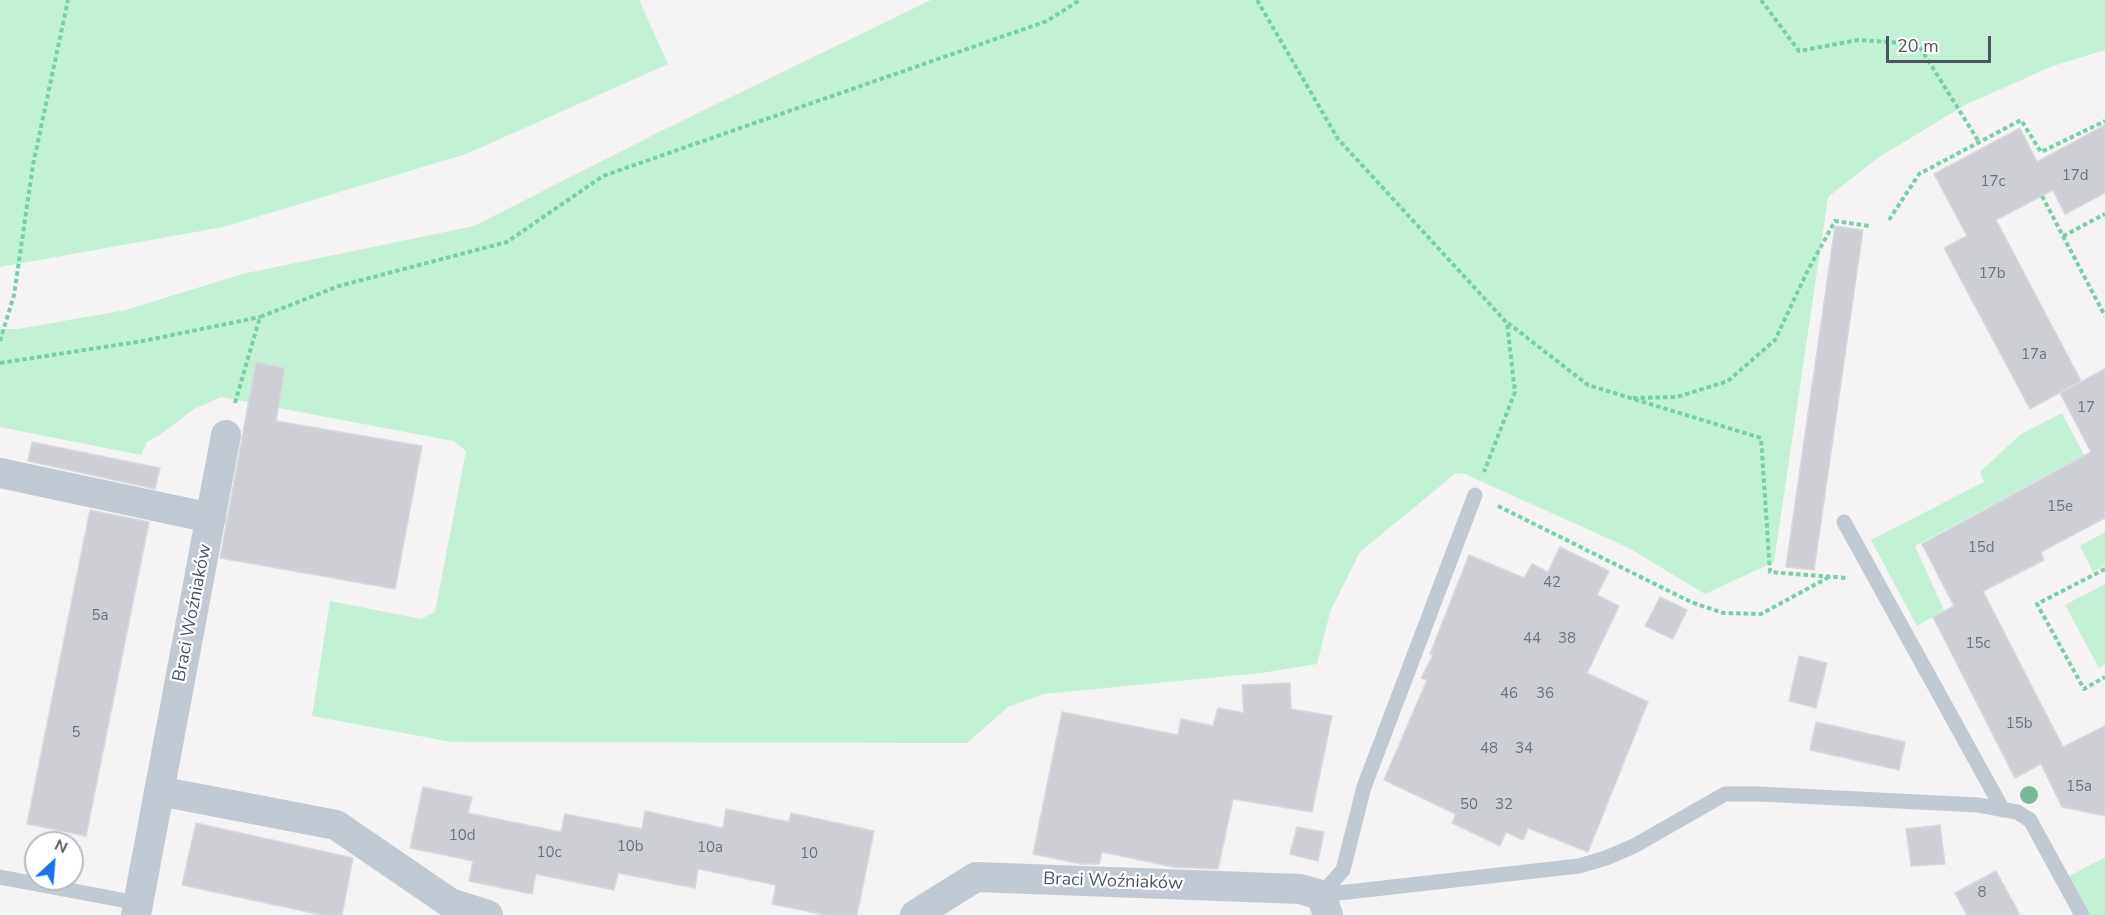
<!DOCTYPE html>
<html>
<head>
<meta charset="utf-8">
<style>
  body { margin:0 }
  #map { position:relative; width:2105px; height:915px; overflow:hidden; background:#f5f3f3; font-family:"Nunito Sans",sans-serif }
  canvas { display:block }
  .north { position:absolute; left:24px; top:831px; width:60px; height:60px; box-sizing:border-box; background:#fff; border:2px solid #b7bbc0; border-radius:50%; rotate:26deg; font-size:16px; font-weight:700; line-height:24px; text-align:center; color:#4a5661 }
  .north::after { content:''; display:block; margin:auto; width:21px; height:27px; background:#1a73e8; clip-path:polygon(50% 0,100% 100%,50% 72%,0 100%) }
  .scale { position:absolute; left:1886px; top:36px; width:105px; height:27px; box-sizing:border-box; border:3px solid #4a5661; border-top:0; padding-left:8px; font-size:18px; line-height:21px; white-space:nowrap; color:#4a5661; -webkit-text-stroke:4px #fff; paint-order:stroke }
</style>
</head>
<body>
<div id="map">
<canvas width="2105" height="915"></canvas>
<div class="north">N</div>
<div class="scale">20 m</div>
</div>
<script>
const ctx = document.querySelector('canvas').getContext('2d');
ctx.lineJoin = 'round';
function fill(path, color) { ctx.fillStyle = color; ctx.fill(path, 'evenodd'); }
function stroke(path, color, width, dash) { ctx.strokeStyle = color; ctx.lineWidth = width; ctx.lineCap = dash ? 'butt' : 'round'; ctx.setLineDash(dash || []); ctx.stroke(path); }
function label(font, color, halo, rows, align = 'center') {
  ctx.font = font + ' "Nunito Sans",sans-serif'; ctx.lineWidth = 4.5; ctx.setLineDash([]); ctx.textBaseline = 'middle'; ctx.strokeStyle = halo; ctx.fillStyle = color; for (const [text, x, y, turn = 0] of rows) {
    ctx.save(); ctx.translate(x, y); ctx.rotate((+turn || 0) * Math.PI / 180); ctx.textAlign = isNaN(turn) ? turn : align; if (halo) ctx.strokeText(text, 0, 0); ctx.fillText(text, 0, 0); ctx.restore();
  }
}
const green = new Path2D(`
  M0,0H639L668,64L466,154L223,227L0,267Z
  M931,0H2105V50L2053,66L1965,105L1879,157L1828,197L1774,562L1705,594L1629,548L1465,474L1456,473L1360,552L1330,612L1317,664L1261,673L1043,694L1008,707L967,743L452,742L312,716L330,601L421,619L435,612L466,451L453,441L221,397L194,409L161,434L147,442L141,455L0,427V329H18L126,310L242,274L474,226L661,131Z
  M2062,413L2084,455L1915,546L1944,610L1917,626L1871,540L1984,482L1980,472L2021,434Z
  M2105,532V565L2093,572L2080,546Z
  M2105,584V664L2099,668L2065,605Z
  M2105,857V915H2089L2068,877Z`);
const building = new Path2D(`
  M2105,125V193L2065,214L2053,190L1996,220L2081,381L2030,409L1944,248L1967,236L1934,174L2020,128L2037,162Z
  M1835,226L1863,230L1814,570L1786,567Z
  M256,362L285,368L276,421L422,446L395,589L220,558Z
  M2105,369V518L2041,552L2044,560L1983,591L2063,747L2105,726V816L2062,807L2041,764L2015,778L1933,617L1954,606L1922,544L2091,452L2060,393Z
  M32,442L160,468L155,489L28,461Z
  M90,510L149,522L86,836L27,824Z
  M1560,547L1609,571L1597,595L1619,606L1587,673L1648,702L1588,852L1528,828L1523,840L1506,832L1500,846L1452,823L1456,814L1384,780L1427,680L1421,678L1433,655L1430,654L1469,555L1524,578L1532,564L1548,572Z
  M1660,597L1687,610L1673,639L1645,626Z
  M1799,656L1827,663L1816,708L1789,701Z
  M1290,683L1291,709L1332,716L1312,812L1233,799L1218,869L1173,867L1102,852L1099,864H1081L1033,854L1062,712L1178,735L1181,719L1213,726L1218,708L1244,713L1242,685Z
  M1816,722L1905,742L1899,770L1810,750Z
  M423,787L472,797L468,813L561,832L565,814L642,829L645,811L723,828L726,809L789,822L791,813L874,831L857,915H826L772,904L776,885L698,869L695,888L618,873L614,890L536,874L532,894L469,881L473,861L410,848Z
  M196,823L353,858L342,915H322L182,885Z
  M1940,825L1945,864L1911,866L1906,829Z
  M1297,827L1324,832L1318,861L1290,854Z
  M1996,871L2020,915H1967L1955,893Z`);
const path = new Path2D(`
  M1257,0L1338,139L1507,323L1515,392L1484,472
  M1761,0L1799,51L1858,40L1918,44L1979,142
  M2042,196L2105,316
  M1889,220L1919,174L2021,120L2041,152L2105,121
  M2063,236L2105,214
  M1508,323L1588,385L1761,438L1770,572L1846,578
  M0,341L14,295L33,165L68,0
  M0,363L143,341L260,317
  M1633,398L1677,397L1728,381L1775,340L1807,272L1835,221L1869,226
  M235,403L260,317L339,286L507,242L603,176L1047,21L1080,0
  M1498,506L1691,602L1723,613L1761,614L1829,577
  M2105,569L2037,604L2084,689L2105,677`);
const service = new Path2D(`
  M1844,522L2003,810
  M0,877L138,903
  M1321,895L1579,866L1606,858L1634,846L1725,794H1759L1978,805L2017,812L2030,820L2082,915
  M1321,895L1343,870L1364,787L1475,495`);
const minor = new Path2D(`
  M0,473L211,518
  M159,791L336,825L450,903L488,915
  M136,915L226,435
  M915,915L976,877L1300,889L1321,895L1328,915`);
const trees = [
  [2029,795]
];
const numberNames = [
  ["17d",2075,176],
  ["17c",1993,182],
  ["17b",1992,274],
  ["17a",2034,355],
  ["17",2086,408],
  ["15e",2060,507],
  ["15d",1981,548],
  ["42",1552,583],
  ["5a",100,616],
  ["44",1532,639],
  ["38",1567,639],
  ["15c",1978,644],
  ["46",1509,694],
  ["36",1545,694],
  ["15b",2019,724],
  ["5",76,733],
  ["48",1489,749],
  ["34",1524,749],
  ["15a",2079,787],
  ["50",1469,805],
  ["32",1504,805],
  ["10d",462,836],
  ["10b",630,847],
  ["10a",710,848],
  ["10c",549,853],
  ["10",809,854],
  ["8",1982,893]
];
const streetNames = [
  ["Braci Woźniaków",193,613,-79],
  ["Braci Woźniaków",1113,882,2]
];
fill(green, '#c3f1d5');
fill(building, '#cdcfd5');
stroke(building, '#d7d9de', 1.5);
stroke(path, '#7ad0a6', 4, [4.5, 3]);
stroke(service, '#c1cad2', 15);
stroke(minor, '#c1cad2', 30);
ctx.fillStyle = '#7bb799';
for (const [x, y] of trees) { ctx.beginPath(); ctx.arc(x, y, 9, 0, 2 * Math.PI); ctx.fill(); }
label('15px', '#6b747e', null, numberNames);
label('18px', '#4a5661', '#fff', streetNames);
</script>
</body>
</html>
